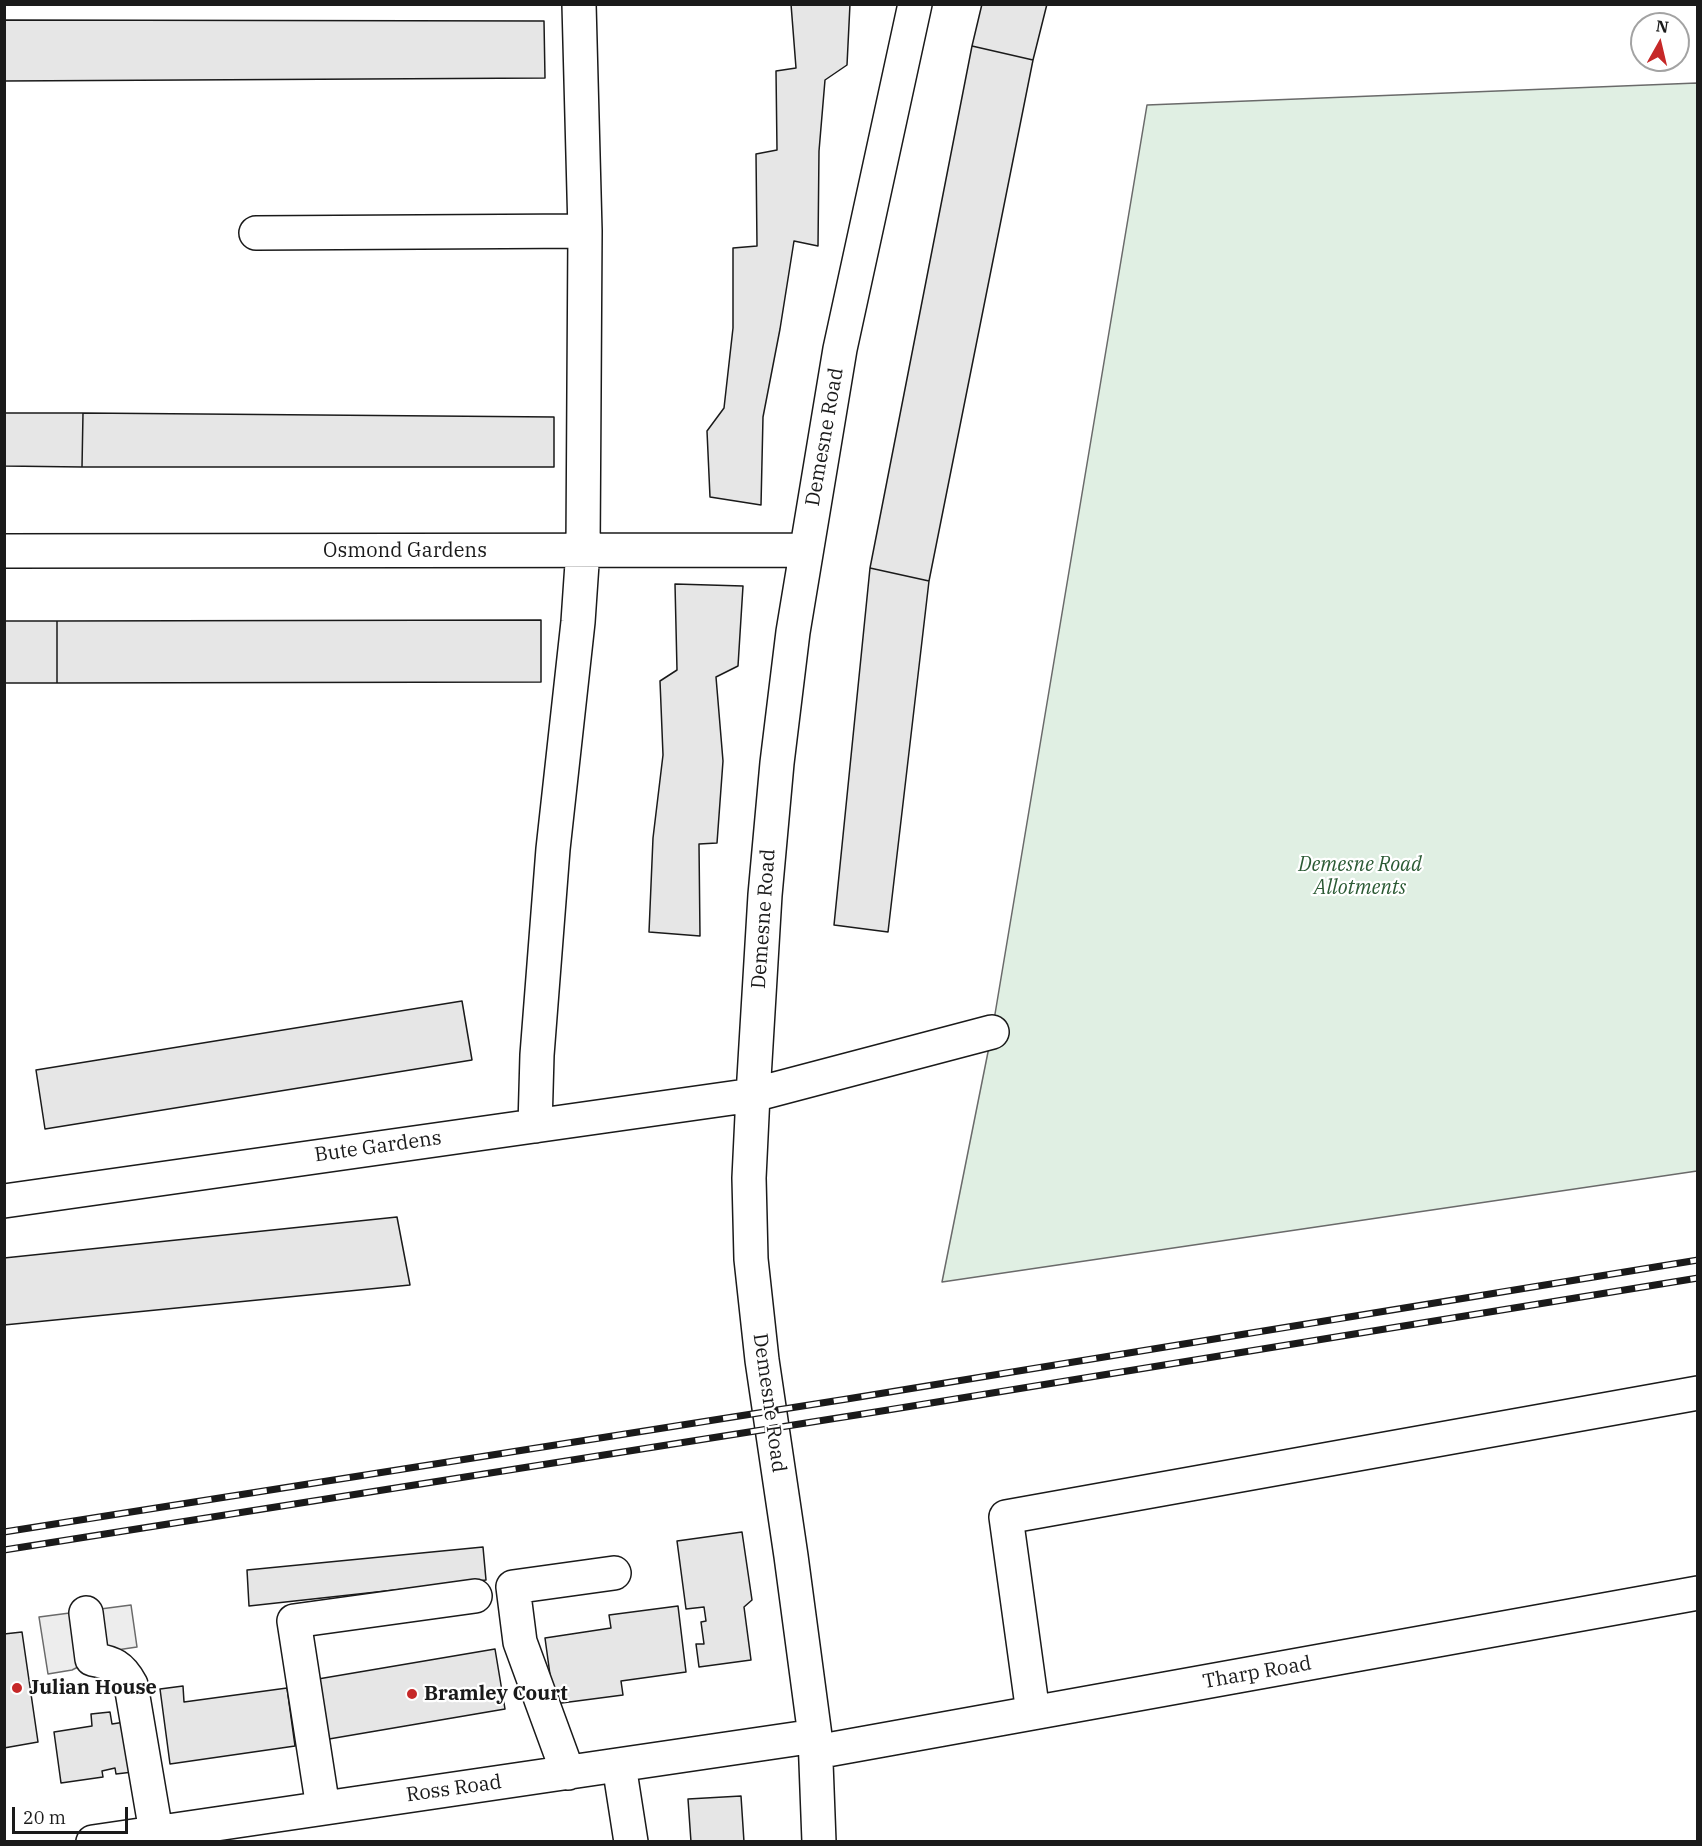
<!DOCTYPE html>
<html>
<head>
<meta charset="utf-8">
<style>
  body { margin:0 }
  #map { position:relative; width:1702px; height:1846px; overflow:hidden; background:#fff; font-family:"IBM Plex Serif",serif }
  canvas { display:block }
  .frame { position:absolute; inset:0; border:6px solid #1a1a1a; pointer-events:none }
  .north { position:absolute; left:1630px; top:12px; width:60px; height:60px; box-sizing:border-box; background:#fff; border:2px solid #a3a3a3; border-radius:50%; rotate:8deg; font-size:16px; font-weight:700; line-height:24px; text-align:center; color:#1a1a1a }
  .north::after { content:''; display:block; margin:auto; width:21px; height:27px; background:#c62828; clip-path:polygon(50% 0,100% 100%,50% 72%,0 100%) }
  .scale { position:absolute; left:12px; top:1807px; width:116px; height:27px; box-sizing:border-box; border:3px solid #1a1a1a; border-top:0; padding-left:8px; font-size:18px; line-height:21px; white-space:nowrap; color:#1a1a1a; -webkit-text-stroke:4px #fff; paint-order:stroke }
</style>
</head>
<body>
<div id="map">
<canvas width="1702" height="1846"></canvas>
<div class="frame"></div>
<div class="north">N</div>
<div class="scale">20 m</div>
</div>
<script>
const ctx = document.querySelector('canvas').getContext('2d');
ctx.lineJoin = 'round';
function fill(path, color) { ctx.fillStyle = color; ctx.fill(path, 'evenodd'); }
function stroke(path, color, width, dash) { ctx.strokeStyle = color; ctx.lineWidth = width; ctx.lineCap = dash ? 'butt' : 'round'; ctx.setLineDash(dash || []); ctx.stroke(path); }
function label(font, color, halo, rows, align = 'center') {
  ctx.font = font + ' "IBM Plex Serif",serif'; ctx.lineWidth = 4.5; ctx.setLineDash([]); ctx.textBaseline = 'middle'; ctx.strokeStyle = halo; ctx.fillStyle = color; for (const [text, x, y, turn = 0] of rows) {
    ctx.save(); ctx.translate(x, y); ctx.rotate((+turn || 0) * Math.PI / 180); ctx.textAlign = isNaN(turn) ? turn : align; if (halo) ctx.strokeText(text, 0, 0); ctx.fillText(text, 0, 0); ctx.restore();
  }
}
const green = new Path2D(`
  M1697,83V1171L942,1282L992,1032L1147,105Z`);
const parking = new Path2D(`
  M131,1605L137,1647L110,1651L72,1670L48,1674L39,1617Z`);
const building = new Path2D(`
  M791,4H850L847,65L825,80L819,151L818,246L794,241L780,329L763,417L761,505L710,497L707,431L724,408L733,328V248L757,246L756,154L777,150L776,71L796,68Z
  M982,4H1047L1033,60L972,46Z
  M4,20L544,21L545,78L4,81Z
  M972,46L1033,60L929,581L870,568Z
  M4,413H83L82,467L4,466Z
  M83,413L554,417V467H82Z
  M870,568L929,581L888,932L834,925Z
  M675,584L743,586L738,666L716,677L723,761L717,843L699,844L700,936L649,932L653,838L663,755L660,681L677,670Z
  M541,620V682L57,683V621Z
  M4,621H57V683H4Z
  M462,1001L472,1060L45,1129L36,1070Z
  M397,1217L410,1285L4,1325V1258Z
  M742,1532L752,1600L744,1607L751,1660L699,1667L696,1644H704L701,1622L706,1621L704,1607L686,1609L677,1541Z
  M483,1547L486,1580L249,1606L247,1570Z
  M678,1606L686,1672L621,1681L623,1695L554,1704L545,1638L611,1628L609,1615Z
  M22,1632L38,1742L4,1748V1634Z
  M495,1649L505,1709L329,1739L318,1679Z
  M183,1686L184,1702L287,1688L295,1746L170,1764L160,1689Z
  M110,1712L112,1724L150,1718L158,1769L116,1774L115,1768L102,1771L103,1777L61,1783L54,1732L92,1726L91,1714Z
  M741,1796L744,1842H691L688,1799Z`);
const minor = new Path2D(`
  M256,233L585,231
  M4,551L806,550
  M535,1126L537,1055L553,849L578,622L583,549L585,231L579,4
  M4,1201L753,1095L992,1032
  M86,1613L92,1659C113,1663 121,1666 131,1685L156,1832
  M1033,1713L1006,1517L1698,1393
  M816,1752L1698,1593
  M619,1765L631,1842
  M568,1773L520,1642L513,1587L614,1573
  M323,1808L294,1621L475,1596
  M93,1842L815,1736
  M819,1842L815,1736L791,1556L762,1360L751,1259L749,1178L753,1095L765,895L777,763L793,632L840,349L915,4`);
const rail = new Path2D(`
  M4,1532L847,1399L1698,1260
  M4,1550L888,1410L1698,1278`);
const markers = [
  [17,1688,6,"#c62828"],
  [412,1694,6,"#c62828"]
];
const streetNames = [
  ["Demesne Road",825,437,-80],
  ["Osmond Gardens",405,551],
  ["Demesne Road",764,919,-86],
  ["Bute Gardens",378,1147,-8],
  ["Demesne Road",769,1403,82],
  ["Tharp Road",1257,1673,-10],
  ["Ross Road",454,1789,-8]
];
const parkNames = [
  ["Demesne Road",1360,865],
  ["Allotments",1360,888]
];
const poiNames = [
  ["Julian House",29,1688],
  ["Bramley Court",424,1694]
];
fill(green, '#e0efe3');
stroke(green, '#6a6a6a', 1.5);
fill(parking, '#ededed');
stroke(parking, '#6a6a6a', 1.5);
fill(building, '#e6e6e6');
stroke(building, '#1a1a1a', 1.5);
stroke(minor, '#1a1a1a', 36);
stroke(minor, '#fff', 33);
stroke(rail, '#1a1a1a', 7);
stroke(rail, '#fff', 4.5, [14]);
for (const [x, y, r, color] of markers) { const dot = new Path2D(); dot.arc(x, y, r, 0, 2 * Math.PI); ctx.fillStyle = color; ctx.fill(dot); stroke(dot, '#fff', 2); }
label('20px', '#1a1a1a', '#fff', streetNames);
label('italic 20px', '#2b5a34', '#fff', parkNames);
label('bold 20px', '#1a1a1a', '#fff', poiNames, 'left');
</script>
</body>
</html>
